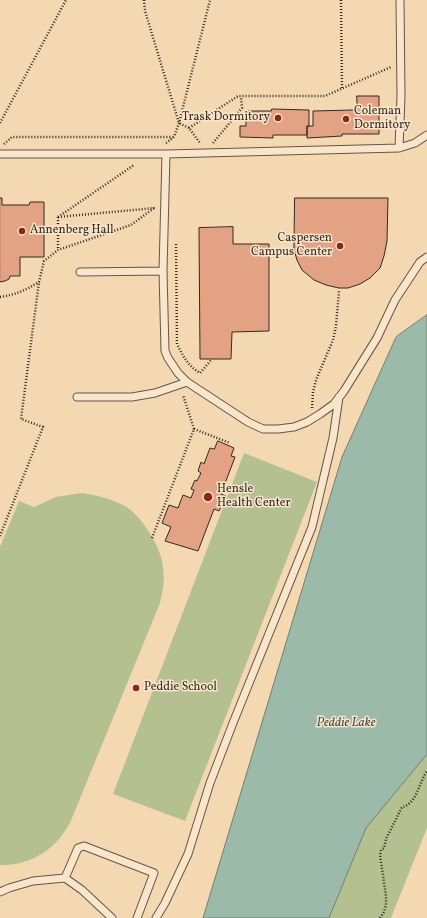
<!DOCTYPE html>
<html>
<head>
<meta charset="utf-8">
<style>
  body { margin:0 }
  canvas { display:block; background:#f4d8b1 }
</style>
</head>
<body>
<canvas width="427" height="918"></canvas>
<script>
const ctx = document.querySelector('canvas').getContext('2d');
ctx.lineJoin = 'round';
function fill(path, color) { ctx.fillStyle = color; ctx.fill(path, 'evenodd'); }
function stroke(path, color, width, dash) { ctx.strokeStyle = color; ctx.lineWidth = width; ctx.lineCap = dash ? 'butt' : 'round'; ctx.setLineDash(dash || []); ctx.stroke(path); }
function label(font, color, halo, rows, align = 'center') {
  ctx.font = font + ' Vollkorn,serif'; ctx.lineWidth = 3; ctx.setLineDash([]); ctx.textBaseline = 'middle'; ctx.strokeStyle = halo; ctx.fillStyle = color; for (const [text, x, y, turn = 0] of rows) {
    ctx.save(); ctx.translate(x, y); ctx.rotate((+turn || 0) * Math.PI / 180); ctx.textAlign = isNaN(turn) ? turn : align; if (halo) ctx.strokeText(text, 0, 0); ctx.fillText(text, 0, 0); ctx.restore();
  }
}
const green = new Path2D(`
  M244,453L317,482L185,821L113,794Z
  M81,493C96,495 109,498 123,505C140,513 162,548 163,567C165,581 163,590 160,603L70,823C67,828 63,834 59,839C45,856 22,866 0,865V547L19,501L34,507L56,497Z
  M427,754V828L391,918H329L366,828Z`);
const water = new Path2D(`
  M427,315V754L366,828L329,918H203L342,457L396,337Z`);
const building = new Path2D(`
  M357,96H379V134H342V136L307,138V126H313V111L353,110L357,106Z
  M272,109L309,110V126H307V135H273V138L240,137V126H246V111H271Z
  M0,198H2V205H29L30,202H44V257H20V276H10L9,279L5,281L0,282Z
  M295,198H388L387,241L384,256L380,268L370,278L360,284L348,288H339L326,285L314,280L302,270L297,260L294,250Z
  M233,227V244H269V331L232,332L231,359H200L199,228Z
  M218,441L234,448L231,456L235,457L221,494L226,496L219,511L214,509L198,551L165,541L171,527L162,523L169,505L178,508L183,495L191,498L194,490L191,489L195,480L197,481L201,473L198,471L201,462L204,464L210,448L214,449Z`);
const path = new Path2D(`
  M144,0L145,11L179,123L189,128L200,143
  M341,0L342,88
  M0,123L66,0
  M189,128L238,96H325L391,67
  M166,143L174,137L179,123L210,0
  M213,143L242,108L241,97
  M4,144L12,137H173
  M58,217L134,165
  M58,217L155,208
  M58,217V250
  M176,244L177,344C183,356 188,366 200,373L212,359
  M0,297C15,295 26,290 39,282L44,261L58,250L131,225L154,208
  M312,408L313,392L316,380L333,340L336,326L339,291
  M194,429L230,443
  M0,536L43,427L21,419L39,282
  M152,538L194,429L183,395
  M380,918L384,912L386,905V896L380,855L381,850L384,848L386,839L402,807C417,804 419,782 427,771`);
const service = new Path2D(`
  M427,135L415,143L399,148L166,154L163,271L165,351L168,358L178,373L187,382L248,422L263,429H278L294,427L307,422L320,414L334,404L344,391L377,338L395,300L420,262L427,257
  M399,148L401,96L400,0
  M0,154H166
  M80,272L163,271
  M77,397H132L155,393L187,382
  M65,878L78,848L84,846L154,873L137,918
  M0,892L9,888L33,881L65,878L82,890L112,918
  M156,918L165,903L188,854L210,783L233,723L312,527L333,438L339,397`);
const markers = [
  [278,118,4,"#8f2418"],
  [346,119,4,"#8f2418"],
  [22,231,4,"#8f2418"],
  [340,246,4,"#8f2418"],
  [208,497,5,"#8f2418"],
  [136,688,4,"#8f2418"]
];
const poiNames = [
  ["Coleman",354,112],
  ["Dormitory",354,126],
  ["Trask Dormitory",270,118,"right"],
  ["Annenberg Hall",30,231],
  ["Caspersen",332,239,"right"],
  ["Campus Center",332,253,"right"],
  ["Hensle",217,490],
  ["Health Center",217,504],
  ["Peddie School",144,688]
];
const waterNames = [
  ["Peddie Lake",346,724]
];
fill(green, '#b5c091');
fill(water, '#9cbaa9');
stroke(water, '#728073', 1);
fill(building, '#e3a284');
stroke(building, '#342922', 1);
stroke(service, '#645546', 9);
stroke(path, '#342922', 2.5, [1, 2]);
stroke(service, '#f8e6cc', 7);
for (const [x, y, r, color] of markers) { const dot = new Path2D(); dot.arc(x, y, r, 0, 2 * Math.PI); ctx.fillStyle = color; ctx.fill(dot); stroke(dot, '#f8e6cc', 1.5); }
label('12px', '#342922', '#f8e6cc', poiNames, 'left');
label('italic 13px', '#4e4d44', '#f8e6cc', waterNames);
</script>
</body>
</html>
